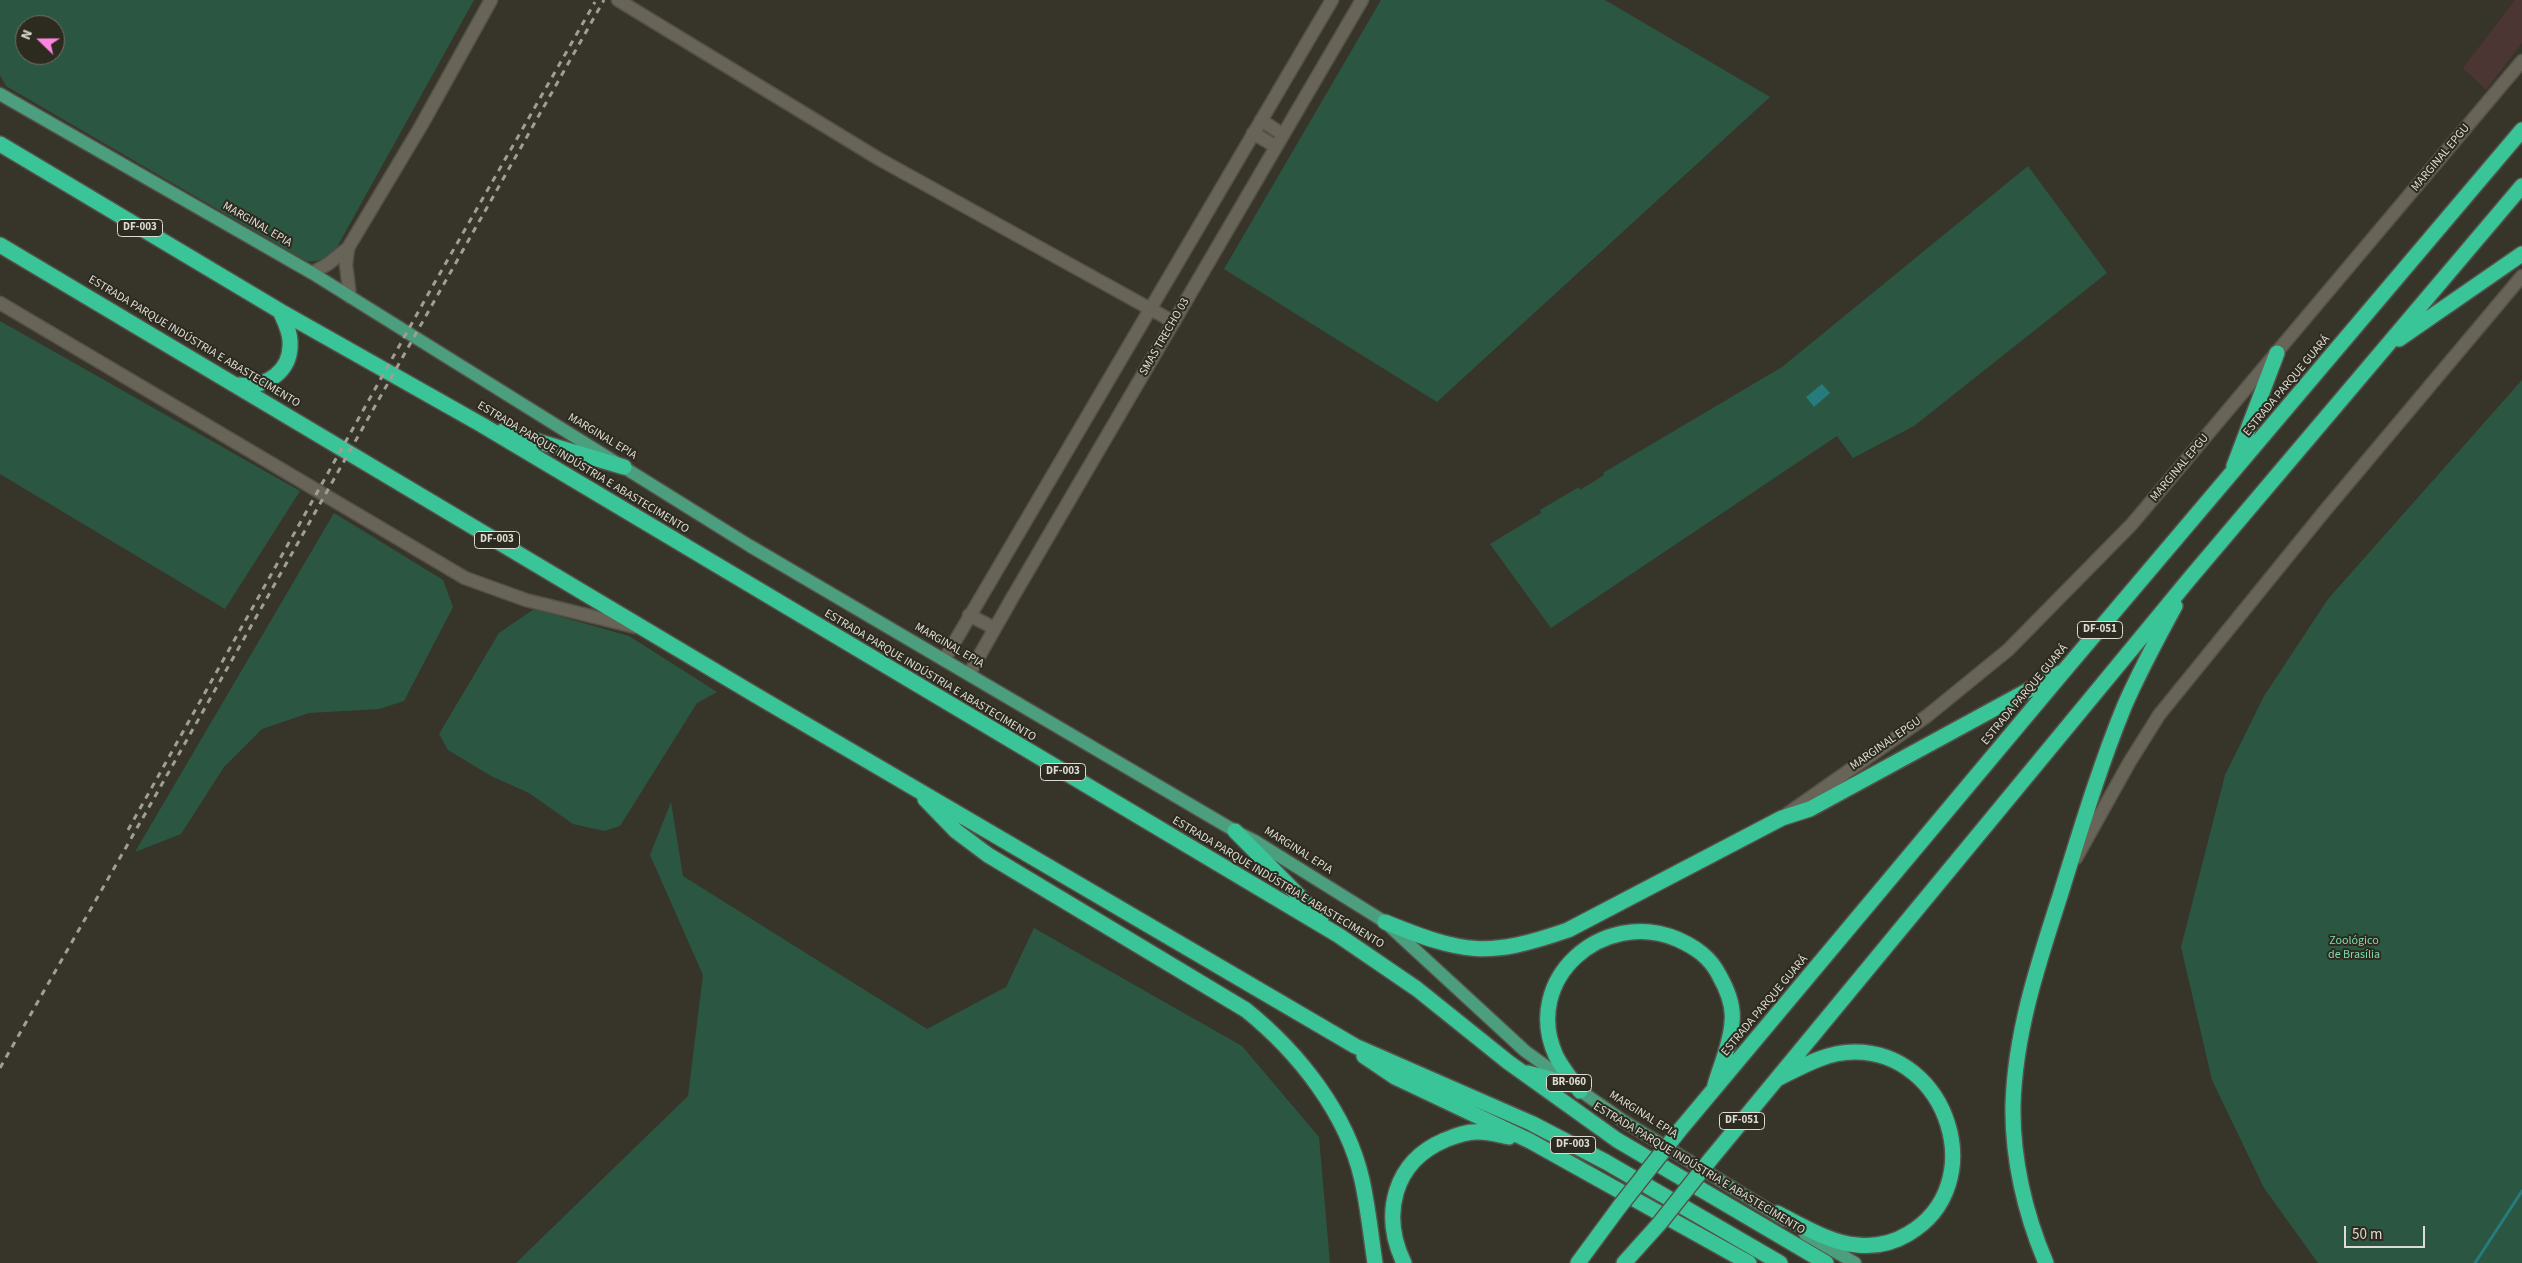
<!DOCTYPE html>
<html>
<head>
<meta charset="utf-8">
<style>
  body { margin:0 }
  #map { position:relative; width:2522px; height:1263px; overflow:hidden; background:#373529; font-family:"Source Sans 3",sans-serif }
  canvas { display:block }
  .north { position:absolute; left:15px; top:15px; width:50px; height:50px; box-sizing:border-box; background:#2d2b1f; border:1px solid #737167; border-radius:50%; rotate:292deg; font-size:14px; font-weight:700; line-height:20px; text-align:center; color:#dddbd4 }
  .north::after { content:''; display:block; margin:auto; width:18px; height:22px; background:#fe85e0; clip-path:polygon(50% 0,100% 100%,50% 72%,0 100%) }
  .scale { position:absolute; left:2344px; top:1226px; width:81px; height:22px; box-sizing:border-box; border:2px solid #dddbd4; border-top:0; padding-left:6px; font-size:15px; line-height:18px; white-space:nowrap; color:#dddbd4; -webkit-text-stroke:4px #2d2b1f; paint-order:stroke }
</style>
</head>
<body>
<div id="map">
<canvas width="2522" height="1263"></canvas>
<div class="north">N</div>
<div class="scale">50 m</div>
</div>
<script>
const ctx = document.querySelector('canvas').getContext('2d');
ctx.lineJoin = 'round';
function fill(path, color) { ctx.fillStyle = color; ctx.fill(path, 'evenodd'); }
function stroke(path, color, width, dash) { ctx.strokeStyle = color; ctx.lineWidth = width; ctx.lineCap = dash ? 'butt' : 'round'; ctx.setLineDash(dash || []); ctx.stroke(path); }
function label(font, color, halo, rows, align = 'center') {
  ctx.font = font + ' "Source Sans 3",sans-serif'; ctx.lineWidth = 4; ctx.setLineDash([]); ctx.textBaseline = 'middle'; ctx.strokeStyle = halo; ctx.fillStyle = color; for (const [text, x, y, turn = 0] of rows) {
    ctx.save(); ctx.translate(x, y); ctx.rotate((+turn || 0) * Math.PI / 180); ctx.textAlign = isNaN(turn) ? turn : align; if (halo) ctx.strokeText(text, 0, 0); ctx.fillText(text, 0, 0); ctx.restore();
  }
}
const commercial = new Path2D(`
  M2515,0H2522V43L2486,90L2463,68Z`);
const green = new Path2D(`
  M0,0H474L337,247C328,256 321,263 306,261L6,86L0,75ZM25,25H55V55H25Z
  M1381,0H1605L1770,97L1437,402L1224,269Z
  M2028,166L2107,273L1914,426L1853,458L1837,436L1551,628L1490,544L1541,513L1540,510L1579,487L1580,490L1604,475L1603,473L1782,367Z
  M0,321L300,491L225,609L0,474Z
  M2522,380V1263H2318L2264,1188L2212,1080L2181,947L2225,775L2264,696L2328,599Z
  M334,513L443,580L453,607L404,701L379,709L309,713L262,729L224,767L181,834L135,852Z
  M534,609L629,636L717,692L697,703L620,826L604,831L573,824L529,793L491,776L448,750L439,734L499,633Z
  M671,802L683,876L927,1029L1006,987L1034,928L1242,1046L1319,1137L1330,1263H516L688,1096L703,975L650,855Z`);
const water = new Path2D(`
  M1822,384L1830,393L1814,407L1806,397Z`);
const stream = new Path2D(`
  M2475,1263L2522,1191`);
const minor = new Path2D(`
  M618,0L879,159L1174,322
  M1261,120L1282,134
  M1253,133L1275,146
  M348,248L346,265L350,297
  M312,273L328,264L348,248L421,126L491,0
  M0,303L465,578L526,600L635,627
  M969,615L994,628
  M944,660L1332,0
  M969,674L1011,600L1362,0
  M1787,814L1927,716L2008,650L2132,524L2522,61
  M2076,858L2129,763L2159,715L2323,513L2522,276`);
const major = new Path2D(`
  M0,94L312,273L750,546L1235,831L1255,841L1385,922L1525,1051L1572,1085L1622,1120L1785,1220
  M1805,1234L1855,1263`);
const highway = new Path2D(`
  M0,144L280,311L482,425L1338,935L1417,989L1508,1062L1617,1140L1826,1263
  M0,245L757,696L1355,1046L1531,1123L1606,1162L1780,1263
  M2399,339L2522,254
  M239,385C267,388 292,371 290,341C290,331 284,320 280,311
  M503,431L624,467
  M2234,466L2277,353
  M925,799L956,831L988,855L1246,1010C1298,1052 1347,1113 1362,1180C1368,1207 1371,1236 1375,1263
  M1235,831L1321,918
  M1385,922C1464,954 1487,958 1568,930L1782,818L1810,809L2060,673
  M1364,1056L1395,1077L1530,1141L1749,1263
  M1528,1073L1572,1085
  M1580,1091C1572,1080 1562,1068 1556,1056C1521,979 1603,908 1677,939C1695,947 1710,957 1719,975C1727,989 1734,1006 1732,1022C1731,1043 1721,1064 1715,1085
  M1679,1131L2064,671L2522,130
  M1710,1160L2191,577L2522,186
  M1777,1213C1801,1225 1830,1243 1857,1245C1875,1247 1893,1243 1908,1234C1992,1185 1948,1051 1854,1052C1827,1052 1803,1066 1779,1078
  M1404,1263C1381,1215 1393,1162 1445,1140C1455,1136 1467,1131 1479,1132C1488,1132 1499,1135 1509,1137
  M1578,1263L1620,1206
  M1624,1263L1659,1224
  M2046,1263C2025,1214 2012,1158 2013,1105C2015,1033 2038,964 2060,896C2080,832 2099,768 2124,707C2139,672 2157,639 2175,606`);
const rail = new Path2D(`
  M128,830L435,282L595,2
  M0,1068L153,800L604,0`);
const highwayBridge = new Path2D(`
  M1620,1206L1679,1131
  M1659,1224L1710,1160`);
const shields = [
  [140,228,45],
  [497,540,45],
  [2100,630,45],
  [1063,772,45],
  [1569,1083,45],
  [1742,1121,45],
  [1573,1145,45]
];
const shieldNames = [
  ["DF-003",140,228],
  ["DF-003",497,540],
  ["DF-051",2100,630],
  ["DF-003",1063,772],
  ["BR-060",1569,1083],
  ["DF-051",1742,1121],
  ["DF-003",1573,1145]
];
const streetNames = [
  ["MARGINAL EPGU",2441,158,-50],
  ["MARGINAL EPIA",257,225,30],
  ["SMAS TRECHO 03",1165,337,-60],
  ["ESTRADA PARQUE INDÚSTRIA E ABASTECIMENTO",194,342,31],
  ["ESTRADA PARQUE GUARÁ",2287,386,-50],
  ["MARGINAL EPIA",602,437,31],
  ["ESTRADA PARQUE INDÚSTRIA E ABASTECIMENTO",583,468,31],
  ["MARGINAL EPGU",2180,468,-50],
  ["MARGINAL EPIA",949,646,30],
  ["ESTRADA PARQUE INDÚSTRIA E ABASTECIMENTO",930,676,31],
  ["ESTRADA PARQUE GUARÁ",2025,695,-50],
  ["MARGINAL EPGU",1886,744,-35],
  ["MARGINAL EPIA",1298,851,32],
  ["ESTRADA PARQUE INDÚSTRIA E ABASTECIMENTO",1278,883,31],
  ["ESTRADA PARQUE GUARÁ",1765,1006,-50],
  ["MARGINAL EPIA",1643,1115,32],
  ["ESTRADA PARQUE INDÚSTRIA E ABASTECIMENTO",1699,1169,31]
];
const parkNames = [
  ["Zoológico",2354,941],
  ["de Brasília",2354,955]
];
fill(commercial, '#4b3634');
fill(green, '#2b5642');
fill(water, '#267c7d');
stroke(stream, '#267c7d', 3);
stroke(minor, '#535148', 15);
stroke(major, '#535148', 15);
stroke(highway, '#535148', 18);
stroke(minor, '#686558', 12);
stroke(major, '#4c9f7e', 12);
stroke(highway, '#3ac598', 15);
stroke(rail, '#a09e95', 3, [6, 6]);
stroke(highwayBridge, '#535148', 18, []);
stroke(highwayBridge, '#3ac598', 15);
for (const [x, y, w] of shields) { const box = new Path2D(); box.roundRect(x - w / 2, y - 8.5, w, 17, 4); ctx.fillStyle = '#2d2b1f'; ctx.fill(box); stroke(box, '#dddbd4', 1); }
label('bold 11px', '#dddbd4', null, shieldNames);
label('12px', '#dddbd4', '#2d2b1f', streetNames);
label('12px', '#7cdaaf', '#2d2b1f', parkNames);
</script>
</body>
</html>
